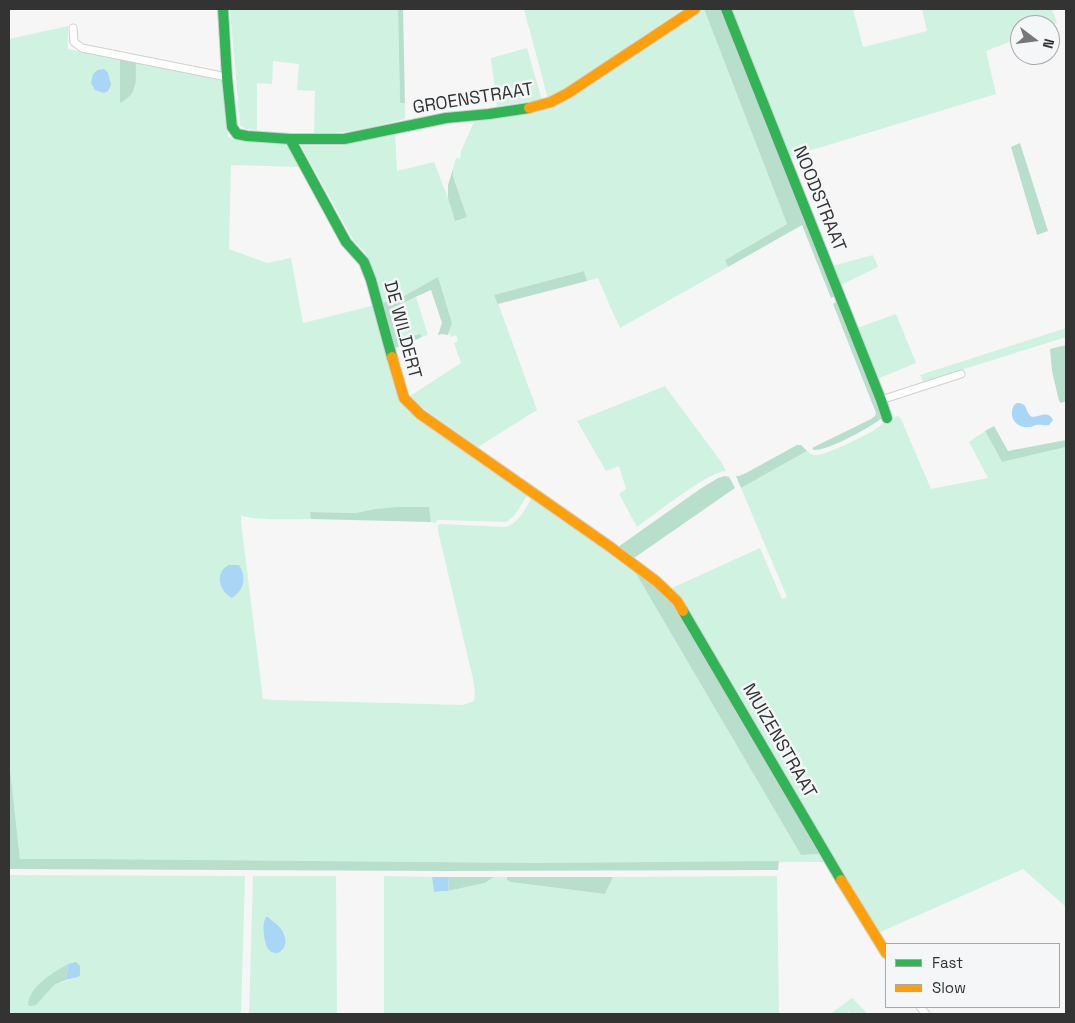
<!DOCTYPE html>
<html>
<head>
<meta charset="utf-8">
<style>
  body { margin:0 }
  #map { position:relative; width:1075px; height:1023px; overflow:hidden; background:#f6f6f7; font-family:"Space Grotesk",sans-serif }
  canvas { display:block }
  .frame { position:absolute; inset:0; border:10px solid #333334; pointer-events:none }
  .legend { position:absolute; left:885px; top:943px; width:175px; height:65px; box-sizing:border-box; background:#f5f6f8; border:1px solid #a7a8aa; margin:0; padding:6px 9px; list-style:none; font-size:15px; color:#333334 }
  .legend li { display:flex; align-items:center; gap:10px; height:25px }
  .legend b { width:25px; border:1px solid #a7a8aa }
  .north { position:absolute; left:1010px; top:15px; width:50px; height:50px; box-sizing:border-box; background:#f5f6f8; border:1px solid #a7a8aa; border-radius:50%; rotate:105deg; font-size:14px; font-weight:700; line-height:20px; text-align:center; color:#333334 }
  .north::after { content:''; display:block; margin:auto; width:18px; height:22px; background:#777778; clip-path:polygon(50% 0,100% 100%,50% 72%,0 100%) }
</style>
</head>
<body>
<div id="map">
<canvas width="1075" height="1023"></canvas>
<div class="frame"></div>
<ul class="legend">
<li><b style="height:6px;background:#30b455"></b>Fast</li>
<li><b style="height:6px;background:#ff9f0a"></b>Slow</li>
</ul>
<div class="north">N</div>
</div>
<script>
const ctx = document.querySelector('canvas').getContext('2d');
ctx.lineJoin = 'round';
function fill(path, color) { ctx.fillStyle = color; ctx.fill(path, 'evenodd'); }
function stroke(path, color, width, dash) { ctx.strokeStyle = color; ctx.lineWidth = width; ctx.lineCap = dash ? 'butt' : 'round'; ctx.setLineDash(dash || []); ctx.stroke(path); }
function label(font, color, halo, rows, align = 'center') {
  ctx.font = font + ' "Space Grotesk",sans-serif'; ctx.lineWidth = 5; ctx.setLineDash([]); ctx.textBaseline = 'middle'; ctx.strokeStyle = halo; ctx.fillStyle = color; for (const [text, x, y, turn = 0] of rows) {
    ctx.save(); ctx.translate(x, y); ctx.rotate((+turn || 0) * Math.PI / 180); ctx.textAlign = isNaN(turn) ? turn : align; if (halo) ctx.strokeText(text, 0, 0); ctx.fillText(text, 0, 0); ctx.restore();
  }
}
const green = new Path2D(`
  M230,9H398L400,103H405V119C374,126 346,135 314,133L315,91L297,90L299,64L273,61L272,84L257,83V130L246,129L240,125Z
  M524,9H683L559,93L548,99Z
  M700,9H704L787,224L725,260L728,267L620,328L612,311L598,278L587,281L584,271L495,295L537,410L478,447L419,405L410,396L461,363L454,343L458,341L456,335L451,337L449,331L452,323L438,278L404,296L382,303L371,263L364,251L354,241L301,146L300,143L395,131L397,171L434,162L448,198L455,220L467,217L453,176V169L456,158L460,159L461,151L476,118L501,115L588,85Z
  M730,9H853L863,47L927,31L922,9H1052L1057,23L1050,26L1020,25V38L986,51L996,94L789,157Z
  M68,26V49L120,59V103L135,89L136,62L224,80L228,137L246,141L287,140L302,167L231,165L229,249L267,263L291,258L303,323L375,305L401,397L529,493L514,516L506,522L442,520H438L435,523L431,522L429,507H396L375,509L355,513L310,512L311,519C297,519 252,521 241,515V522L263,699L276,700L463,705L474,701C476,694 474,687 473,679L438,531V525L441,524L506,527C519,523 526,507 533,496L585,533L635,572L801,855L819,854L824,862L541,863L94,859H20L9,760V39Z
  M527,48L542,100L497,106L491,58Z
  M873,255L878,267L839,286L832,266Z
  M416,297L428,335L421,337L418,334L399,341L390,315C394,306 407,300 416,297Z
  M896,314L916,363L877,379L857,328Z
  M1066,328V337L923,382L920,375Z
  M665,386L722,463L726,471C709,471 654,515 637,527L619,494L626,489L619,466L606,471L577,421Z
  M898,416L901,419L931,489L988,478L969,442L985,431L1002,462L1066,447V907L1023,869L878,933L828,849L728,676L690,613L672,588L760,548L782,599L787,597L741,488L807,451C810,453 810,454 814,455C824,457 861,437 871,432C881,426 887,418 898,416Z
  M9,875L245,876L241,1014H9ZM68,964L78,977L54,985Z
  M253,876H336L337,1014H249ZM270,919C281,930 291,932 282,951L265,944L263,930Z
  M384,876L432,877L434,892H442L485,883L494,877H507V880L510,882L605,894L613,877L777,876L779,1014H384Z
  M852,998L868,1014H852L849,1012L844,1014H830Z`);
const forest = new Path2D(`
  M398,9H403L405,103H400Z
  M704,9H724L837,295L831,298L802,225L728,267L725,260L787,224Z
  M120,59L136,62C135,81 140,92 120,103Z
  M1020,143L1048,231L1037,235L1011,147Z
  M453,169V176L467,217L455,221L448,198V185Z
  M584,271L587,281L498,304L494,295Z
  M438,277L452,323L448,335L442,334L438,335L442,323L431,290C423,294 393,305 391,314C390,319 397,334 399,340L419,334L422,336L420,338L395,348L382,303L404,296Z
  M839,300L882,418C871,427 828,451 814,450L812,448L871,419L875,416L876,413L833,304Z
  M1066,345V401L1061,403L1059,401L1052,371L1050,349Z
  M994,426L1008,451L1066,440V447L1002,462L985,431Z
  M797,445H801L807,451L741,488L736,476H739L746,473Z
  M725,476L729,477L735,488L634,558L618,547L700,489L718,478Z
  M396,507H429L431,522L311,519L310,512L355,513L375,509Z
  M635,572C650,582 664,592 675,608L723,687L819,854L801,855Z
  M9,760L20,859H94L541,863L779,861L778,870L444,871L9,869Z
  M449,877H494L485,883L448,891Z
  M507,877H613L605,894L510,882L507,880Z
  M68,964L66,980L54,985L36,1005L31,1006L28,1005C29,986 54,972 68,964Z`);
const water = new Path2D(`
  M104,69L108,73L111,85L108,91L104,93L95,90L91,83L93,74L98,70Z
  M1017,403C1029,403 1024,412 1032,417C1040,417 1048,410 1053,420L1049,425C1044,426 1041,424 1036,425C1033,426 1032,427 1028,427C1016,428 1008,417 1014,405Z
  M229,565H239C247,578 244,590 232,598C219,591 214,572 229,565Z
  M432,877H449L448,891L434,892Z
  M266,917H268C273,922 281,926 284,934C292,952 267,965 264,936C263,930 263,923 266,917Z
  M76,962L80,966V975L78,977L66,980L68,964Z`);
const street = new Path2D(`
  M73,28L74,42L82,48L227,77
  M881,400L961,374
  M920,1007L926,1014`);
const fast = new Path2D(`
  M223,9L227,77L232,127L237,134L247,136L290,139H344L446,118L489,114L529,108
  M726,9L881,400L887,418
  M290,139L346,242L364,262L371,280L392,357
  M683,611L841,880`);
const slow = new Path2D(`
  M529,108L551,102L568,93L695,9
  M392,357L404,398L420,414L609,546L656,581L677,601L683,611
  M841,880L886,953`);
const streetNames = [
  ["GROENSTRAAT",473,99,-9],
  ["NOODSTRAAT",819,199,68],
  ["DE WILDERT",402,330,75],
  ["MUIZENSTRAAT",779,741,60]
];
fill(green, '#cff3e0');
fill(forest, '#b8dfcc');
fill(water, '#a8d6f4');
stroke(street, '#d0d0d1', 9);
stroke(fast, '#d0d0d1', 12);
stroke(slow, '#d0d0d1', 12);
stroke(street, '#fefefe', 7);
stroke(fast, '#30b455', 10);
stroke(slow, '#ff9f0a', 10);
label('18px', '#333334', '#f5f6f8', streetNames);
</script>
</body>
</html>
